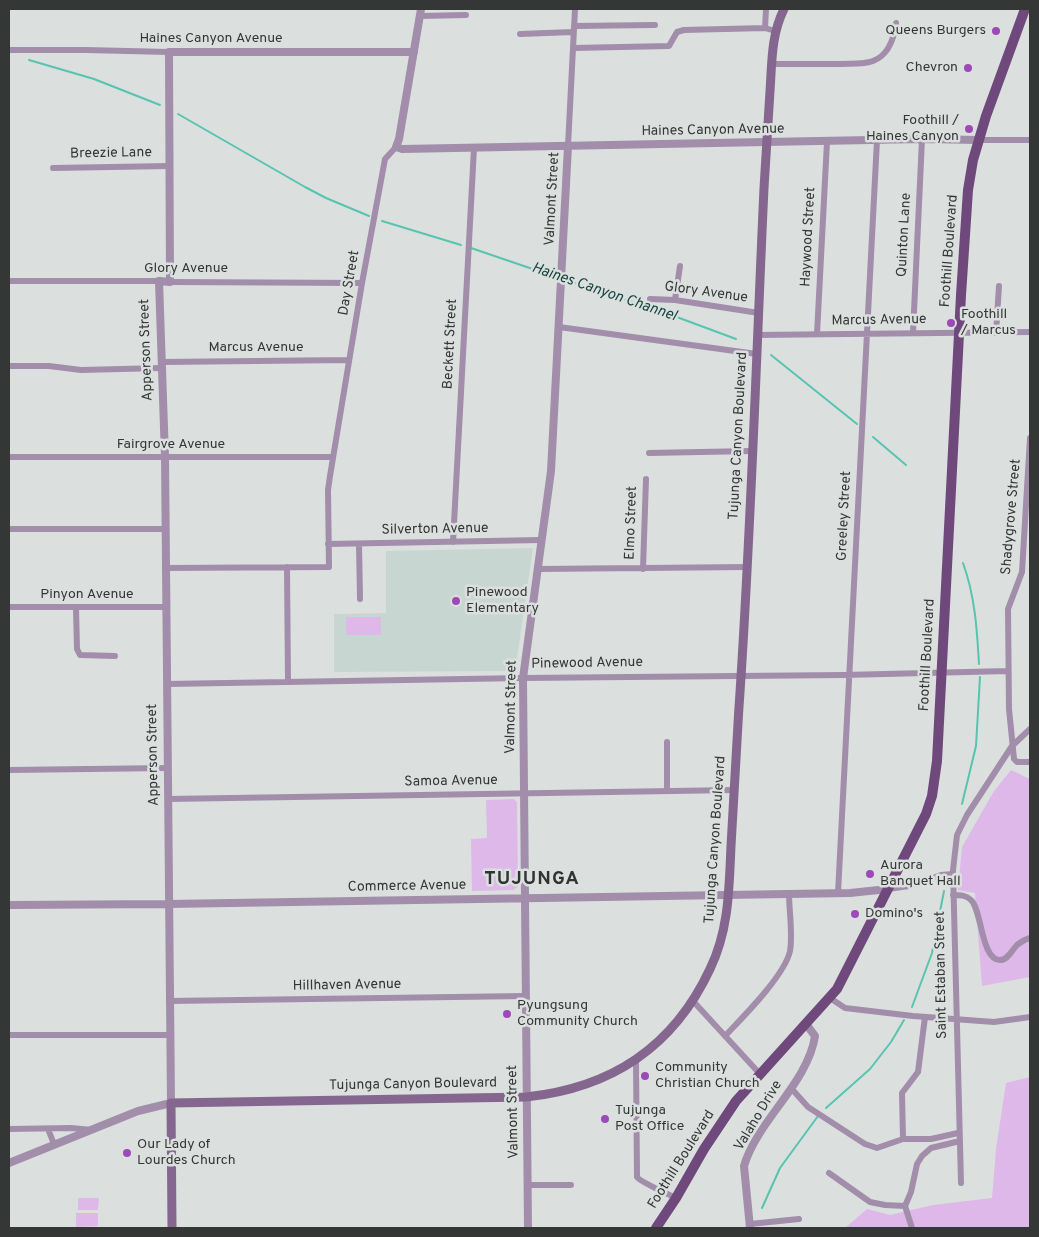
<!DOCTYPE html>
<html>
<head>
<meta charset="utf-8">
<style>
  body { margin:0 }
  #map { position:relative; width:1039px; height:1237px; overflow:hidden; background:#dbe0df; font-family:Overpass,sans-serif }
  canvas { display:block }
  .frame { position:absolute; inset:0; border:10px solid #353736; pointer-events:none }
</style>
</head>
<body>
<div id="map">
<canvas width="1039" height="1237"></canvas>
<div class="frame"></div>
</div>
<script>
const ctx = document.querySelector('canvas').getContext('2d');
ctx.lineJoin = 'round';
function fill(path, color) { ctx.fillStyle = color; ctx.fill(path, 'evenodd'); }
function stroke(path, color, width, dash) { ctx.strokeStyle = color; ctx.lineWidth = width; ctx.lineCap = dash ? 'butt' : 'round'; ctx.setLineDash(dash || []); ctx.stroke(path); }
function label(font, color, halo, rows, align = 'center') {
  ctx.font = font + ' Overpass,sans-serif'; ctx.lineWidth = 5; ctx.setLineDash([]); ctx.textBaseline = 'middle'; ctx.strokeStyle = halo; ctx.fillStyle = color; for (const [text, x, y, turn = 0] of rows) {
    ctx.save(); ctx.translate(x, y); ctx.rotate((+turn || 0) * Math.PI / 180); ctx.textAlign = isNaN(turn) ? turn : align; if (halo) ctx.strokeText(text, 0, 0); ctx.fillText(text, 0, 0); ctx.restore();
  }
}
const built = new Path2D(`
  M533,548L516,665L510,671L334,672V614L386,613V551Z`);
const green = new Path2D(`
  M346,617H381V635H346Z
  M1011,770L1030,779V977L982,986L975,893L958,890L962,847L994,791Z
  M514,799L517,802L518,887L513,890L472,891L471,839L487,838L486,800Z
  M1030,1077V1228H845L867,1209L890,1215L933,1205L992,1198L996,1149L1006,1083Z
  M78,1198H99L98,1210H78Z
  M76,1213H98V1226L76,1227Z`);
const stream = new Path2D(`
  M29,60L94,79L160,105
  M178,114L305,187L326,198L369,216
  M382,221L461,245
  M471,248L559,278
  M563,279L666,313L736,339
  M771,355L857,424
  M873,437L906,465
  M963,563C975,596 977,629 979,664
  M962,804L976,746L980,677
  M912,1007L932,953L944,891
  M826,1108L870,1069L891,1042L904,1020
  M762,1208L780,1168L818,1116`);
const minor = new Path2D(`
  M420,16L466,15
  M574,26L655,25
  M765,28L766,9
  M520,34L573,32
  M573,48L669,46L677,32L684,30L765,28L775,31
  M9,50H86L169,52
  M772,64C794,64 816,64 838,64C849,63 863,65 873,61C889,55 894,39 896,23
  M979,140H1030
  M568,146L575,9
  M53,168L169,166
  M9,281H159
  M170,282L362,283
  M650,299L675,300L759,313
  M675,300L680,266
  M559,327L757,354
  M913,333L922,139
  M996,333L999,286
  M817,334L827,142
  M757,335L1030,332
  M162,362L349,360
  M10,366H49L81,370L162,368
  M1030,438L1022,572L1008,609L1009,709L1014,759L1017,762H1030
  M649,453L751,451
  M9,457H333
  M9,529H165
  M453,542L474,148
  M328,544L541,540
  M359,544L360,599
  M287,567L288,682
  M165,568L329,567L328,490L330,476L362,283L385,159L396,147
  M538,569L747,567
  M643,569L646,479
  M9,607H165
  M76,608L77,649L80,655L115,656
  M167,684L523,678L844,675L1008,671
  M667,742V791
  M9,770L168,768
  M168,799L735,790
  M888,889L909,886L941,875L953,874
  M838,893L877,140
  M953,895C960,895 966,895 971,900C982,910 981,960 1000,960C1008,960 1012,950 1017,945C1021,942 1025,939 1030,938
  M830,998L845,1008L913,1016L994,1022L1030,1017
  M169,1001L525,996
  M693,1001L760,1074
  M9,1035H170
  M725,1036C743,1017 785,975 790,951C793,933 789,911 789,893
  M636,1060L637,1177C640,1182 668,1194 676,1198
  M791,1088L808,1107L865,1144L877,1148L903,1139H931L958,1133
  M9,1129L71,1128L92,1130
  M48,1129L54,1144
  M903,1139L902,1093L918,1072L925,1017
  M829,1173L870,1202L885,1205L905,1206
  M961,1183L953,870L957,835L967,815L1012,746L1030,729
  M527,1185H571
  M750,1224L799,1219
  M912,1228L905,1206L911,1192L917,1164L922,1156L931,1148L960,1141`);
const tertiary = new Path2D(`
  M421,9L399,139L396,147L402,149L922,139L979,140
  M9,905L169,904L850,893L888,889
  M9,1163L138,1111L171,1103L165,457L159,281L170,282L169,52H414
  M528,1228L523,678L551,471L568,146
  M750,1228L744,1166C757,1121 808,1083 815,1036L806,1024`);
const secondary = new Path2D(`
  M172,1228L171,1103L526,1097C611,1088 673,1048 710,969C729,930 729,889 731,846C734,799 736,753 739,707C751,534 756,361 764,188C766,156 768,123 770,91C772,63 771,35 784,9`);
const primary = new Path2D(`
  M656,1228L676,1198L704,1149L736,1101L837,989L926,814L932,796L937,761L961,295L968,190L973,160L986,116L1025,9`);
const markers = [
  [996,31,5,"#9d49b7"],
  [968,68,5,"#9d49b7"],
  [969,129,5,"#9d49b7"],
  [951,323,5,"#9d49b7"],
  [456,601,5,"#9d49b7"],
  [870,874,5,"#9d49b7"],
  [855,914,5,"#9d49b7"],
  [507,1014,5,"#9d49b7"],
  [645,1076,5,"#9d49b7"],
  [605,1119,5,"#9d49b7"],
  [127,1153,5,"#9d49b7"]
];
const poiNames = [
  ["Queens Burgers",986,31,"right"],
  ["Chevron",958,68,"right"],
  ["Foothill /",959,121,"right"],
  ["Haines Canyon",959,137,"right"],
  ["Foothill",961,315],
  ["/ Marcus",961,331],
  ["Pinewood",466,593],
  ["Elementary",466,609],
  ["Aurora",880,866],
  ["Banquet Hall",880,882],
  ["Domino's",865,914],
  ["Pyungsung",517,1006],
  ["Community Church",517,1022],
  ["Community",655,1068],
  ["Christian Church",655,1084],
  ["Tujunga",615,1111],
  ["Post Office",615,1127],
  ["Our Lady of",137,1145],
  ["Lourdes Church",137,1161]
];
const streetNames = [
  ["Haines Canyon Avenue",211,39],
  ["Haines Canyon Avenue",713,131,-1],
  ["Breezie Lane",111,154,-1],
  ["Valmont Street",553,199,-87],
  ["Quinton Lane",905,235,-87],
  ["Haywood Street",809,237,-87],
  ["Foothill Boulevard",950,251,-86],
  ["Glory Avenue",186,269],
  ["Day Street",350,283,-80],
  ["Glory Avenue",706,293,8],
  ["Marcus Avenue",879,321,-1],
  ["Beckett Street",451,344,-87],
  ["Marcus Avenue",256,348],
  ["Apperson Street",147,350,-92],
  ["Tujunga Canyon Boulevard",739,436,-87],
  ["Fairgrove Avenue",171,445],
  ["Greeley Street",845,516,-87],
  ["Shadygrove Street",1012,517,-85],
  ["Elmo Street",632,523,-88],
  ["Silverton Avenue",435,530,-1],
  ["Pinyon Avenue",87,595],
  ["Foothill Boulevard",928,655,-87],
  ["Pinewood Avenue",587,664,-1],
  ["Valmont Street",512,707,-89],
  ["Apperson Street",154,755,-91],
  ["Samoa Avenue",451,782,-1],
  ["Tujunga Canyon Boulevard",716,840,-86],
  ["Commerce Avenue",407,887,-1],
  ["Saint Estaban Street",942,975,-91],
  ["Hillhaven Avenue",347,986,-1],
  ["Tujunga Canyon Boulevard",413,1085,-1],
  ["Valmont Street",514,1112,-91],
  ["Valaho Drive",759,1116,-59],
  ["Foothill Boulevard",682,1160,-58]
];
const waterNames = [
  ["Haines Canyon Channel",604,293,19]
];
const districtNames = [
  ["TUJUNGA",532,880]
];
fill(built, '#c8d6d2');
fill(green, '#ddb8e9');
stroke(stream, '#57c4af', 2);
stroke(minor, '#a28daa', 6);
stroke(tertiary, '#a28daa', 8);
stroke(secondary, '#85668f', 9);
stroke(primary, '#6f497b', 10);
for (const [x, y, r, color] of markers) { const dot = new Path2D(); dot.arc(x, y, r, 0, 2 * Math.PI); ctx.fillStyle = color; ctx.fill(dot); stroke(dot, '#dbe0df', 2); }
label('14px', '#353736', '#dbe0df', poiNames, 'left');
label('14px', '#353736', '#dbe0df', streetNames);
label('italic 15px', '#15453d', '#dbe0df', waterNames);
ctx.letterSpacing = '1px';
label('bold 19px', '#2f3332', '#dbe0df', districtNames);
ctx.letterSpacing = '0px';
</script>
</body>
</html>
